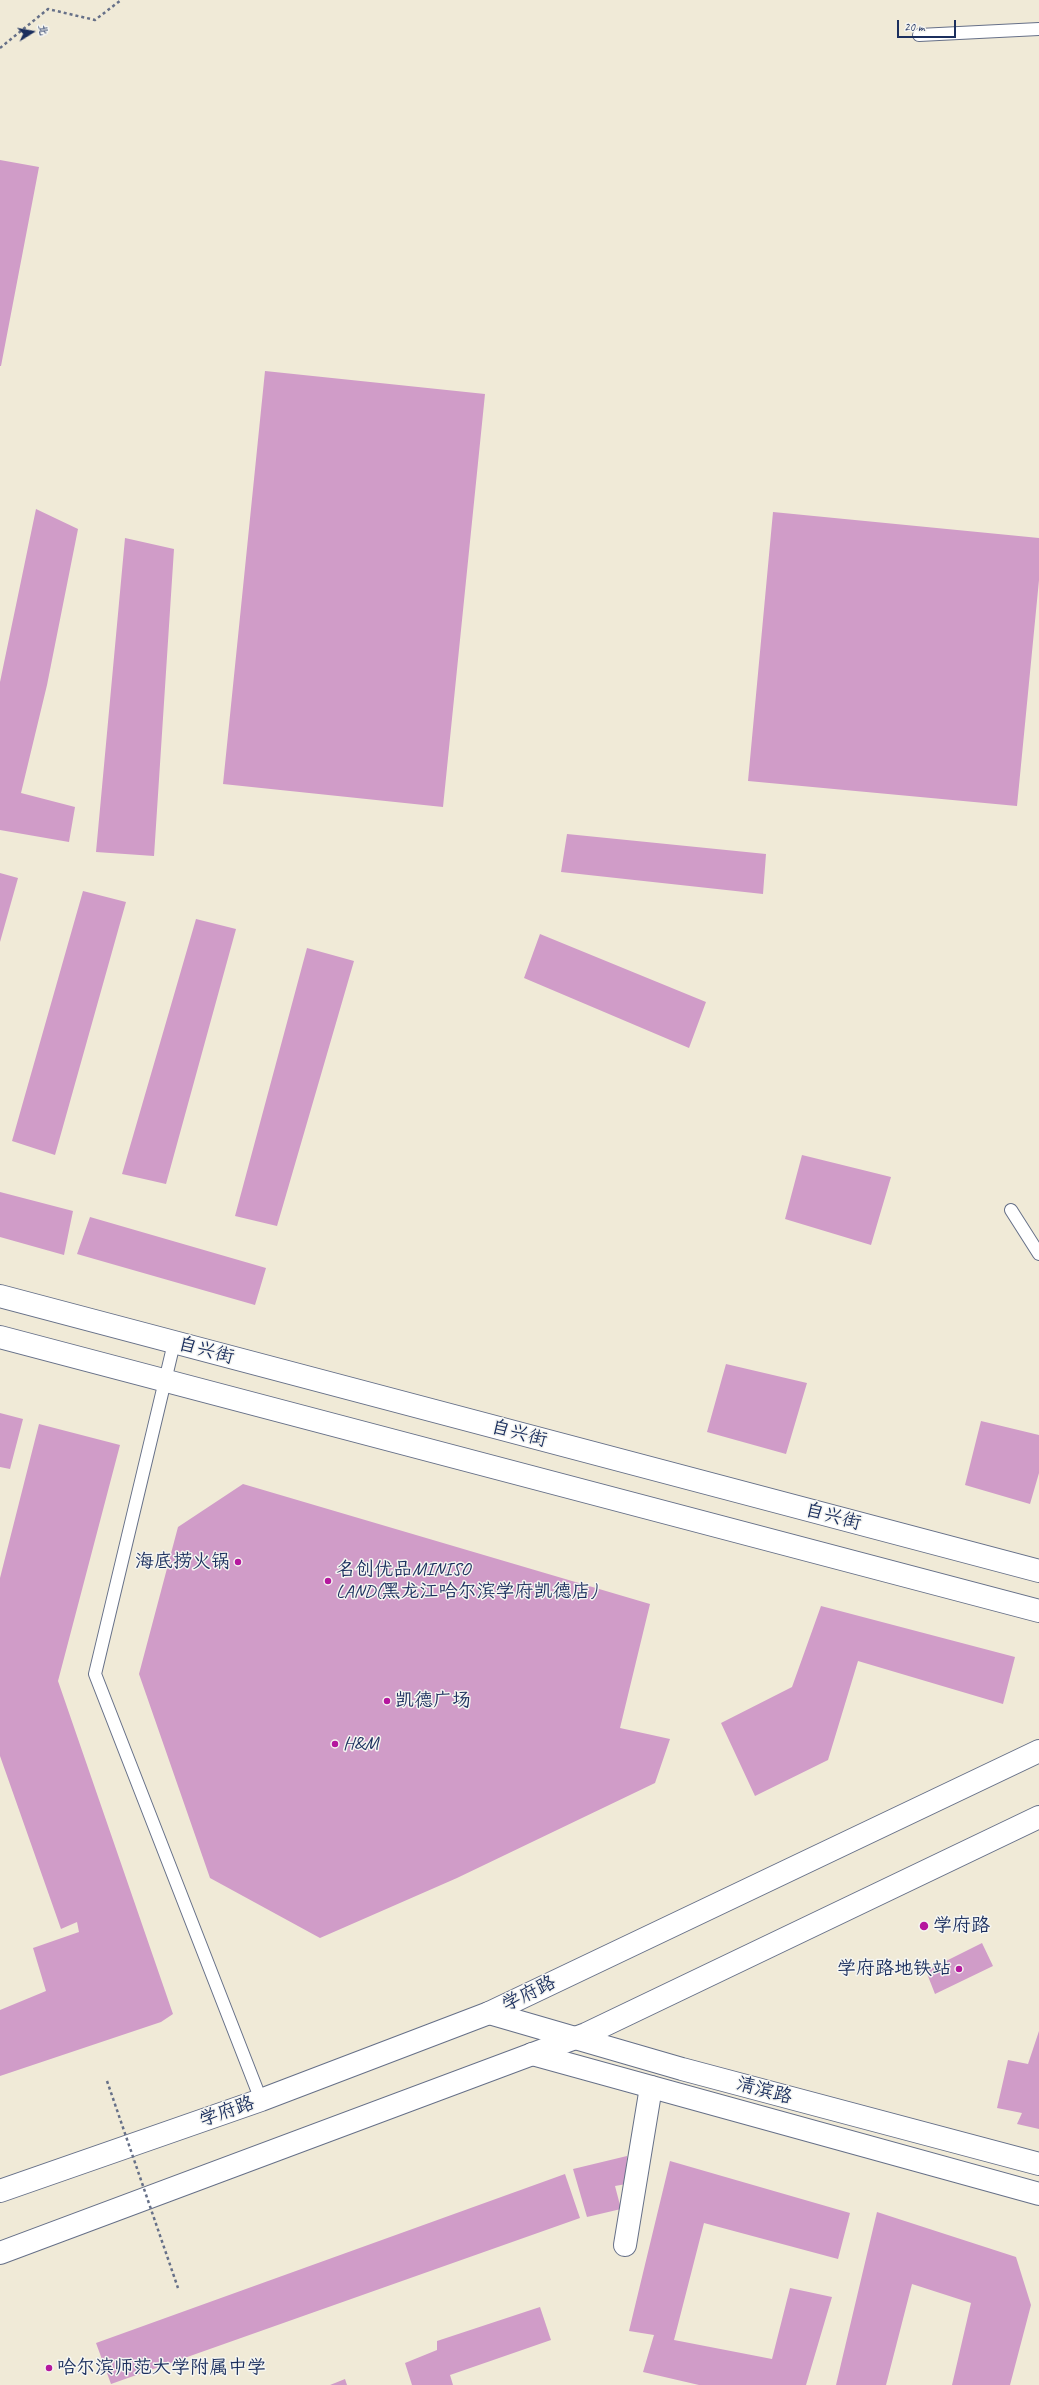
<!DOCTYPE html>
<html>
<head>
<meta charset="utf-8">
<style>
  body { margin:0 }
  #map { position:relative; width:1039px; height:2385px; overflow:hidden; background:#f0ead7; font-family:Caveat,"LXGW WenKai TC",sans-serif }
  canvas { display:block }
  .north { position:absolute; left:12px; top:12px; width:40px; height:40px; -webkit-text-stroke:3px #f6f6f2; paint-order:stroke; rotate:79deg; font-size:11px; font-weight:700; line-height:16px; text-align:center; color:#1b2f5e }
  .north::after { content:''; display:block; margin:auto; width:14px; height:18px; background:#1b2f5e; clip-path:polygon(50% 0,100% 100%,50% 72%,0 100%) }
  .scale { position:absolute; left:897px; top:20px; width:59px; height:18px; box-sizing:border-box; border:2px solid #1b2f5e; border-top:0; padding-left:5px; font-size:12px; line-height:14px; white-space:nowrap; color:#1b2f5e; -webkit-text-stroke:3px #f6f6f2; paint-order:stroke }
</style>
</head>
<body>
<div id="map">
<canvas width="1039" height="2385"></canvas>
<div class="north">北</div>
<div class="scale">20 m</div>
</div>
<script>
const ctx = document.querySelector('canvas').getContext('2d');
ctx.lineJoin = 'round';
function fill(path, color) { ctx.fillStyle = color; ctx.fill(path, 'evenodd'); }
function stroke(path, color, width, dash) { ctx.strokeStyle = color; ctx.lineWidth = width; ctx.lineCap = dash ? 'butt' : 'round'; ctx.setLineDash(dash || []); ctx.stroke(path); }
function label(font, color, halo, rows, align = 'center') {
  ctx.font = font + ' Caveat,"LXGW WenKai TC",sans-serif'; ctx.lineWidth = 3; ctx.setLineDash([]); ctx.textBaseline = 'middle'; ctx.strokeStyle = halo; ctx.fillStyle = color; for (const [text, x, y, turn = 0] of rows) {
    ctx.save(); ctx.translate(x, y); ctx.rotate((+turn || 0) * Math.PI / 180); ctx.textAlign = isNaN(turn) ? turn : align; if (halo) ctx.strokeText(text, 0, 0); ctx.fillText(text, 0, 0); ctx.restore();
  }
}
const building = new Path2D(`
  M0,160L39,167L1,366H0Z
  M265,371L485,394L443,807L223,784Z
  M36,509L78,529L47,685L21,793L75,807L69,842L0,830V682Z
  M773,512L1039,538V580L1017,806L748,781Z
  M125,538L174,549L154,856L96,852Z
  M567,834L766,854L763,894L561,872Z
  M0,873L18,878L0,942Z
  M83,891L126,902L55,1155L12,1141Z
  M196,919L236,929L166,1184L122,1174Z
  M540,934L706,1002L689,1048L524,978Z
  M307,948L354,961L277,1226L235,1216Z
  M802,1155L891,1177L871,1245L785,1219Z
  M0,1192L73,1211L64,1255L0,1237Z
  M90,1217L266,1268L255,1305L77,1254Z
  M726,1364L807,1383L786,1454L707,1432Z
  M0,1413L23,1419L10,1469L0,1467Z
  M981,1421L1039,1435V1473L1030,1504L965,1485Z
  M39,1424L120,1445L58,1681L173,2014L161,2022L0,2076V2010L46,1991L33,1948L79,1932L77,1922L61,1929L0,1756V1578Z
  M243,1484L650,1604L620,1728L670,1739L655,1783L457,1878L320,1938L210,1878L139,1674L178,1527Z
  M821,1606L1015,1657L1003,1704L858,1661L828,1760L755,1796L721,1723L792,1687Z
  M982,1943L993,1966L935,1994L926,1971Z
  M1039,2031V2129L1017,2124L1022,2113L997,2108L1008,2060L1028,2064Z
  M627,2156L626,2184L615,2186L621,2209L587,2217L573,2169Z
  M670,2161L850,2213L838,2259L704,2223L674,2340L772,2359L790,2288L832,2297L806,2385H699L643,2372L654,2335L629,2331Z
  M565,2174L580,2218L111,2384L96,2343Z
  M877,2212L1016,2257L1031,2305L1010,2385H952L971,2303L912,2284L886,2385H836Z
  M540,2307L551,2340L450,2375L453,2385H412L405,2363L437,2350V2341Z
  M345,2379L347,2385H330Z`);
const path = new Path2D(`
  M0,48L48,9L95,20L121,0`);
const service = new Path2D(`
  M919,35L1039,29
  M1011,1210L1039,1254
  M174,1343L95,1674L261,2100`);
const minor = new Path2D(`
  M625,2245L651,2087`);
const secondary = new Path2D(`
  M0,1296L1039,1571
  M0,1337L1039,1611
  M489,2013L682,2069L1039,2164
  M532,2054L1039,2194`);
const trunk = new Path2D(`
  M0,2191L261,2100L489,2013L1039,1751
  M0,2253L586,2034L1039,1817`);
const pathBridge = new Path2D(`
  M107,2081L178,2288`);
const markers = [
  [238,1562,4,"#b5179e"],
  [328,1581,4,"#b5179e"],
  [387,1701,4,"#b5179e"],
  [335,1744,4,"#b5179e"],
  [924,1926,5,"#b5179e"],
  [959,1969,4,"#b5179e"],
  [49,2368,4,"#b5179e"]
];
const streetNames = [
  ["自兴街",206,1351,15],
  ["自兴街",519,1434,15],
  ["自兴街",833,1517,15],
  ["学府路",529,1994,-26],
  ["清滨路",764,2091,15],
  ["学府路",227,2112,-19]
];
const poiNames = [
  ["海底捞火锅",230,1562,"right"],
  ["名创优品MINISO",336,1570],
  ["LAND(黑龙江哈尔滨学府凯德店)",336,1592],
  ["凯德广场",395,1701],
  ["H&M",343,1744],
  ["学府路",933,1926],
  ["学府路地铁站",951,1969,"right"],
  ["哈尔滨师范大学附属中学",57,2368]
];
fill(building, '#d09cc8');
stroke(service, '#667088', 14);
stroke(minor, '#667088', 24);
stroke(secondary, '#667088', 24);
stroke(trunk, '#667088', 24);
stroke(path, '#667088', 2.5, [3, 3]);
stroke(service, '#fff', 12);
stroke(minor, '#fff', 22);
stroke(secondary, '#fff', 22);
stroke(trunk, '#fff', 22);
stroke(pathBridge, '#667088', 2.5, [3, 3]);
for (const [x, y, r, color] of markers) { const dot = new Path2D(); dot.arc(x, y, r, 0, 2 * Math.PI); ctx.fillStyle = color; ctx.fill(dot); stroke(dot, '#f6f6f2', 1.5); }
label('19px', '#1b2f5e', '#f6f6f2', streetNames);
label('19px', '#1b2f5e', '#f6f6f2', poiNames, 'left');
</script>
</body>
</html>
